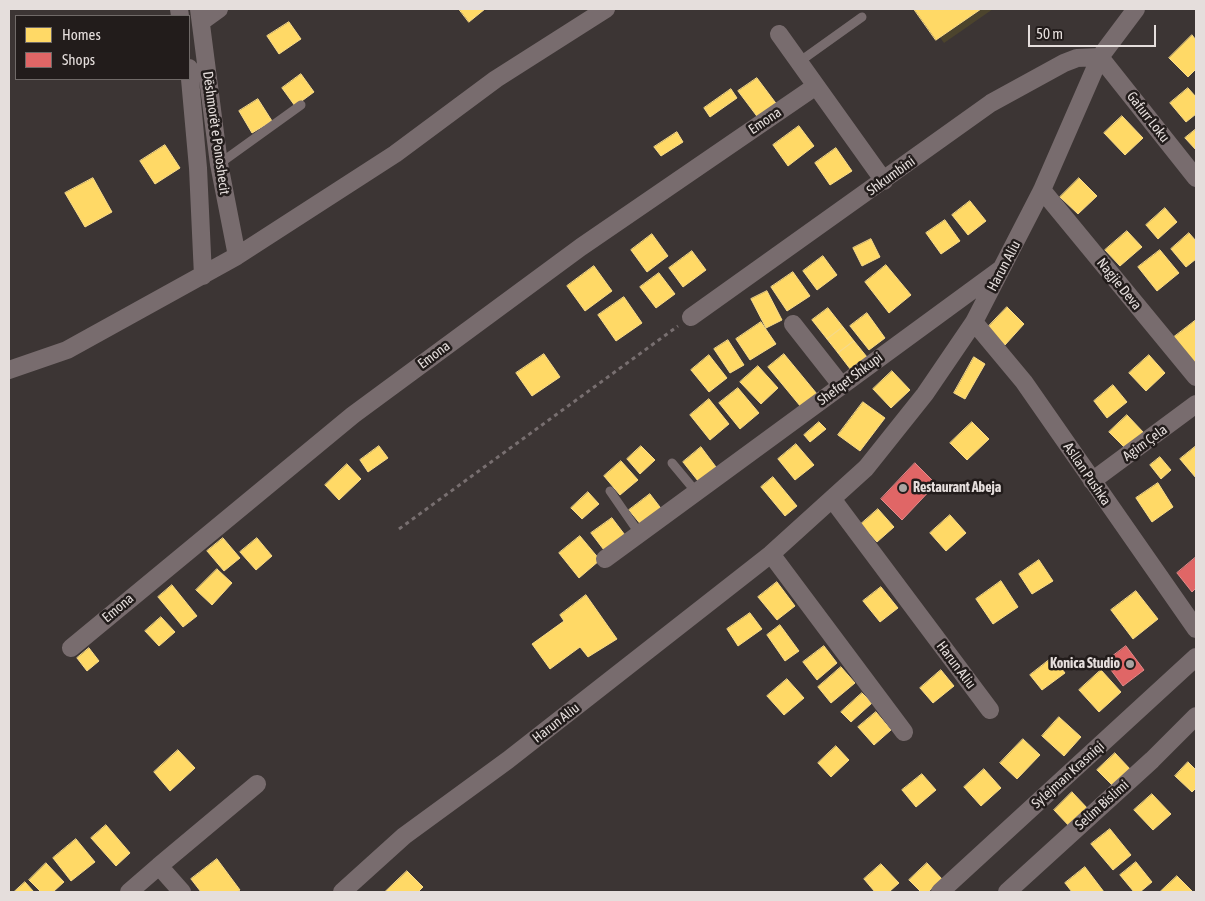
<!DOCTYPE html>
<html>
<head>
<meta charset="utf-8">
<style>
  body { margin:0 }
  #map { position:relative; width:1205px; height:901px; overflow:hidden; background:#3c3534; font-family:"Asap Condensed",sans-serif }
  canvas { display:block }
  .frame { position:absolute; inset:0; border:10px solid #e5dedc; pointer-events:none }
  .legend { position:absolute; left:15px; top:15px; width:175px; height:65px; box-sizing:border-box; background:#221c1b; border:1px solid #706a68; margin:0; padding:6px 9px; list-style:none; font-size:15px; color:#e5dedc }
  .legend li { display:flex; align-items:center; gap:10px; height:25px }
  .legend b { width:25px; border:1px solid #706a68 }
  .scale { position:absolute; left:1028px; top:25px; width:128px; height:22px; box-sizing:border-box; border:2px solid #e5dedc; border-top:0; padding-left:6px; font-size:15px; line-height:18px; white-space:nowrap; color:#e5dedc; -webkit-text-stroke:4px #221c1b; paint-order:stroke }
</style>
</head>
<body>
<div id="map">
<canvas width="1205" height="901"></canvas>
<div class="frame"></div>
<ul class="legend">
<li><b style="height:14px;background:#ffd966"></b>Homes</li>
<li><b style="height:14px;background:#e06666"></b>Shops</li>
</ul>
<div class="scale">50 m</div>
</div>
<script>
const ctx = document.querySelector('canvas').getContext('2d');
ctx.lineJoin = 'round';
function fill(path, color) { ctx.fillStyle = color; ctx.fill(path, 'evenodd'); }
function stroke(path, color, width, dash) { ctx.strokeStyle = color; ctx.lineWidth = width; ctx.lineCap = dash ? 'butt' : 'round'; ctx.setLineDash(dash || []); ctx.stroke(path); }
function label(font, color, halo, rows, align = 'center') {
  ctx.font = font + ' "Asap Condensed",sans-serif'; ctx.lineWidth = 5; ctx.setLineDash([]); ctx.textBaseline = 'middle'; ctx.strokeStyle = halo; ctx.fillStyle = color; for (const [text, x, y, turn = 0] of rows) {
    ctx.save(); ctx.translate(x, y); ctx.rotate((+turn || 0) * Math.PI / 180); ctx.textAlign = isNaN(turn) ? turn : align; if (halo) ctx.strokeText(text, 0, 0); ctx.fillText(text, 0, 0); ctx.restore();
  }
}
const green = new Path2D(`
  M920,9H993L944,43Z`);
const homes = new Path2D(`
  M459,9H485L469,22Z
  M914,9H981L936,40Z
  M289,22L301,39L279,54L267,36Z
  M1192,35L1196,40V69L1188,77L1169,58Z
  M301,74L314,92L295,106L282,88Z
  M757,78L778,106L759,119L738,91Z
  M1188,88L1196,97V114L1186,122L1170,103Z
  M731,89L737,98L710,117L704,108Z
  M258,99L272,121L252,133L239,111Z
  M1122,116L1143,138L1125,155L1104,133Z
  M799,126L814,146L788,166L773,145Z
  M1196,129V150L1185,138Z
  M677,132L683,142L661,156L654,147Z
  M165,145L180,168L155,184L140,161Z
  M836,148L852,171L830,185L815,163Z
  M93,178L112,212L85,227L65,193Z
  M1079,178L1097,196L1078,214L1060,197Z
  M970,201L986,221L968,235L952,215Z
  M1165,208L1177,222L1158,239L1146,225Z
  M945,220L960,241L941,254L926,233Z
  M1127,231L1142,247L1120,266L1105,250Z
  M1189,233L1196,241V259L1186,267L1171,249Z
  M652,234L668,256L647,272L631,250Z
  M871,239L880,257L862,266L853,248Z
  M1160,250L1179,273L1157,291L1138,267Z
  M692,251L706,270L683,287L669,268Z
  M823,256L837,275L817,290L803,271Z
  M886,265L911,295L889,313L865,282Z
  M594,266L612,291L585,311L567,286Z
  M793,272L810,296L787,311L771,287Z
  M659,273L675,294L656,308L640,287Z
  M767,291L782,320L766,328L751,299Z
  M624,297L642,323L616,341L598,315Z
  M1007,307L1024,324L1005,345L987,328Z
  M828,308L843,327L827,339L812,320Z
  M867,313L885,338L869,350L850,326Z
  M1196,320V365L1174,337Z
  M761,322L776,344L750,360L736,339Z
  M843,327L854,341L838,353L827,339Z
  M728,340L744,365L730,373L714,349Z
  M854,341L867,357L851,370L838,353Z
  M544,354L560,377L532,396L516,373Z
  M784,354L817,394L801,407L768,367Z
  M709,355L727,378L709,392L691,370Z
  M1149,355L1165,373L1146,391L1129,373Z
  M974,357L985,364L965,399L954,393Z
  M758,366L778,388L761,404L740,382Z
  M892,371L910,390L891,408L873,389Z
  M1113,385L1127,402L1107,418L1094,401Z
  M738,388L759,413L740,429L719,403Z
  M709,399L729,424L710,440L690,415Z
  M863,402L885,418L860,451L838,435Z
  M1127,415L1144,433L1126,449L1109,432Z
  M819,422L826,429L810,442L804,435Z
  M972,422L989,439L967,460L950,443Z
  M796,444L814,465L795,480L778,459Z
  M379,446L388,458L368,472L360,460Z
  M641,446L655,460L640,474L627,459Z
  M1196,446V478L1180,459Z
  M701,447L716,467L698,481L683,462Z
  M1160,457L1171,470L1161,479L1150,465Z
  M621,461L638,480L620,495L604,476Z
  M347,464L361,479L339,500L325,485Z
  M773,477L797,506L785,516L761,487Z
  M1158,483L1173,507L1152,522L1136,498Z
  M588,492L599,504L582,519L571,508Z
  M650,494L663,511L642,526L629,510Z
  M878,509L894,527L877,542L861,524Z
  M950,515L966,533L946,551L930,533Z
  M612,518L628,539L607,554L591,533Z
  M580,536L600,560L579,578L559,553Z
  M223,538L240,558L224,571L207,551Z
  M257,538L272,556L256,570L240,552Z
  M1039,560L1053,581L1032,594L1019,574Z
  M217,569L232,583L212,605L196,590Z
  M1001,581L1018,607L993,624L976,599Z
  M777,582L795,606L777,620L758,597Z
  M172,585L197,616L183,627L158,597Z
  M881,587L898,608L880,622L863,601Z
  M1136,591L1158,619L1133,639L1111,610Z
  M586,595L617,639L588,657L580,647L550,669L532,644L564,621L560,615Z
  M750,613L762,629L738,646L727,629Z
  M161,617L175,632L159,646L145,631Z
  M780,625L799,651L785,661L767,635Z
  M824,646L837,663L817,680L803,662Z
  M89,648L99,661L87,671L77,658Z
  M1053,657L1065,673L1042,690L1030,675Z
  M841,667L855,683L831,703L818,687Z
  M941,670L954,686L933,703L920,688Z
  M1101,670L1121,692L1099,712L1079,690Z
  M787,679L804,698L784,715L767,696Z
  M862,693L872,703L851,722L841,712Z
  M876,712L891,730L874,745L858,727Z
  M1059,717L1081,737L1064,756L1042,736Z
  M1023,739L1040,755L1017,779L1000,763Z
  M836,746L849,760L831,777L818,763Z
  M178,750L195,768L170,791L154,772Z
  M1115,753L1131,770L1114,787L1097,770Z
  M1188,762L1196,770V788L1192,792L1175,776Z
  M984,769L1001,788L981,806L964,787Z
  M922,774L936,790L916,807L902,790Z
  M1072,792L1089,810L1071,828L1054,810Z
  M1152,794L1171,814L1153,830L1134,810Z
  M106,825L130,853L116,866L91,838Z
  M1110,829L1131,855L1113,870L1091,844Z
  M76,839L95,862L71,881L53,858Z
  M217,859L240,890L237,892H201L191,879Z
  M1136,862L1152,882L1140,892H1134L1120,875Z
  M46,863L64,882L53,892H41L29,880Z
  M927,863L942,879L928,892H921L909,880Z
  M881,864L899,883L889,892H875L864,879Z
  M1085,867L1104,892H1072L1065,883Z
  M407,871L423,887L418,892H385Z
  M1177,876L1192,891L1161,892H1160Z
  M25,882L34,892H14Z`);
const shops = new Path2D(`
  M915,463L936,484L902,520L881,499Z
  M1196,557V588L1192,592L1177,573Z
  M1126,646L1144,670L1123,686L1105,662Z`);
const path = new Path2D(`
  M399,529L678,326`);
const lane = new Path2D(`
  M799,62L862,17
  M219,164L301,105
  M672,463L697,493
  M610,491L639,533`);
const street = new Path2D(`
  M179,9L180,16
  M199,9L219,164L237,256
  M201,22L219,9
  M779,34L884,181
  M189,68L198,168L203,276
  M1042,190L1196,377
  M691,317L991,103L1064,63L1077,58L1100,57L1196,178
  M974,322L1024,382L1196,629
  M793,324L841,385
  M9,370L67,350L237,256L395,154L496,79L606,9
  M1092,481L1196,404
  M833,500L990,710
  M771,554L904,732
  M605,559L1001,269
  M71,648L353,415L581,247L816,86
  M159,866L257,784
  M129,892L159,866L182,892
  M342,892L404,836L508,760L771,554L866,468L925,394L974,322L1042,190L1100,57L1136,9
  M940,892L1196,657
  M1007,892L1152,760L1196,716`);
const markers = [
  [903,488,5,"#aaa3a1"],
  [1130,664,5,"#aaa3a1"]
];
const streetNames = [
  ["Gafurr Loku",1148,117,52],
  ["Emona",765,121,-34],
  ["Dëshmorët e Ponoshecit",216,133,82],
  ["Shkumbini",891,176,-36],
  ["Harun Aliu",1004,266,-62],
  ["Nagjie Deva",1119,284,51],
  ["Emona",434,355,-37],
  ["Shefqet Shkupi",850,379,-37],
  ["Agim Çela",1145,443,-36],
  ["Asllan Pushka",1087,474,56],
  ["Emona",118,608,-40],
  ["Harun Aliu",956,665,53],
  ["Harun Aliu",556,723,-38],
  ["Sylejman Krasniqi",1068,775,-42],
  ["Selim Bislimi",1102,805,-42]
];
const poiNames = [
  ["Restaurant Abeja",913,488],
  ["Konica Studio",1120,664,"right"]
];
fill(green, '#4c442d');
fill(homes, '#ffd966');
stroke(homes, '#f7da89', 1);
fill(shops, '#e06666');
stroke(shops, '#e28a89', 1);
stroke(path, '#786f70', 3, [4, 4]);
stroke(lane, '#786c6e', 9);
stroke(street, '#786c6e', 18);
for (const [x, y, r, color] of markers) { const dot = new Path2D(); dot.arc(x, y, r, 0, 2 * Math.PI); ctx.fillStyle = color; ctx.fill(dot); stroke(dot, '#221c1b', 2); }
label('14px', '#e5dedc', '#221c1b', streetNames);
label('bold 14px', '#e5dedc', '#221c1b', poiNames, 'left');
</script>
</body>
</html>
